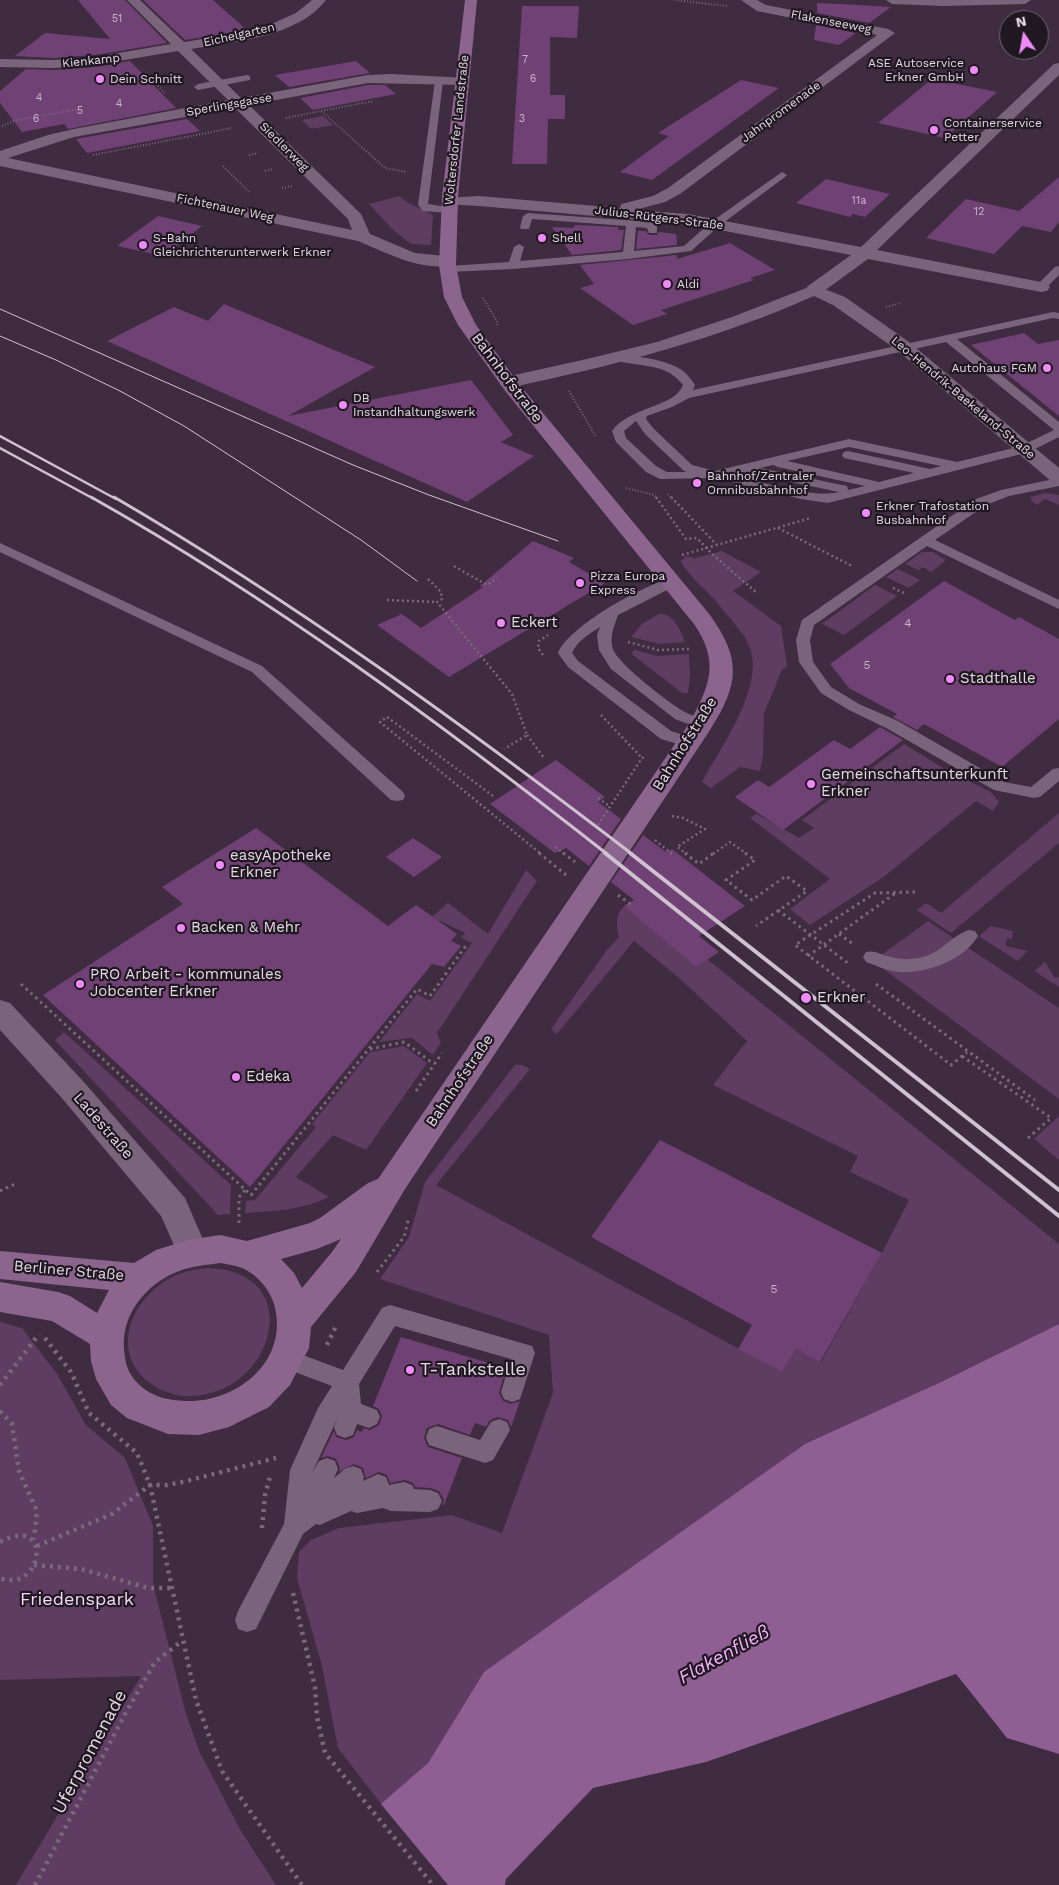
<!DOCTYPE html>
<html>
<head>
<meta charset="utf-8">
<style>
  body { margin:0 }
  #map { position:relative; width:1059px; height:1885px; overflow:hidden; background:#3f2c40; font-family:"Work Sans",sans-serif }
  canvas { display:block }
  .north { position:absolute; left:999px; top:10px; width:50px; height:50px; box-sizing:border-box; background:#201821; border:1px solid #6e656f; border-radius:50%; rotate:348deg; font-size:14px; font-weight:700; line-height:20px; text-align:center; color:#e4d8e5 }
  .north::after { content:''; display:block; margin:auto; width:18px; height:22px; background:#ee8bf8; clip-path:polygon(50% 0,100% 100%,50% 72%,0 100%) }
</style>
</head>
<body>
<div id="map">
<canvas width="1059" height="1885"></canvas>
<div class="north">N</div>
</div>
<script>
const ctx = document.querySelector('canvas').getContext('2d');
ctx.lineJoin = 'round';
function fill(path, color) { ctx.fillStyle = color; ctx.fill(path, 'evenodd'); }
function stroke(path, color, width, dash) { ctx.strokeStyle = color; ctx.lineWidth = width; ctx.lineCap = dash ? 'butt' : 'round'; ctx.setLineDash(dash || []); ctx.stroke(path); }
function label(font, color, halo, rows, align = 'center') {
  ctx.font = font + ' "Work Sans",sans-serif'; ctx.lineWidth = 4.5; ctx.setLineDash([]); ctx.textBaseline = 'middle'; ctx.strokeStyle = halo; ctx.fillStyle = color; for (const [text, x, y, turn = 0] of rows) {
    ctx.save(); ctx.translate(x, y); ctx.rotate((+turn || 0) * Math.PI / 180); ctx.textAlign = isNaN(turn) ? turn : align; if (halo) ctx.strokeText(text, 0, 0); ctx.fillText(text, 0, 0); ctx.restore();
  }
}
const green = new Path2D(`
  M323,116L333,125L311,129L302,120Z
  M399,196C409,205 421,208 433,215L431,245L411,244L392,229L369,204Z
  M1046,493L1059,495V505L1045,499L1037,505L1032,501L1030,497Z
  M722,551L761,572L733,591L781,626L787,666L782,670L764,713L763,756L760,771L740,767L711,788L702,782C721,747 764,688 750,648C744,632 729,618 719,605C709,592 687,575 681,561L686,556L695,558Z
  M922,552H933L946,560L931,572L923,567L919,570L905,564Z
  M898,569L920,580L909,588L886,577Z
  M875,585L897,596L844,635L822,624Z
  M659,614C674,613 680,630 685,642L660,644L631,637L642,624Z
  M635,650L657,656L689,654L690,675L688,693H682L633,655L632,652Z
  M904,744L948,771L991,792L999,802L993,811L976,801L885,876L810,925L790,909L830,879L750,818L757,814L799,838L814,828L802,820Z
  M1059,813V843L951,933L917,910L926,903L941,913Z
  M526,870L537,881L437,1033L441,1043L433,1055L412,1038L379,1042L417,994L430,1001L472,943L461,938L465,933L432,917L448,903L488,934Z
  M624,906L707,959L1059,1244V1324L941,1382L484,1672L428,1763L382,1805L338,1748L322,1666L297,1578L299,1552L311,1540L339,1528L452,1515L502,1533L553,1393L549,1335L380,1279L409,1237L425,1182L515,1065H522L530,1069L436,1185L782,1372L796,1349L821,1362L882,1253L909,1200L850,1172L858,1156L713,1085L747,1041L679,978L634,941L557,1034L551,1029L607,950L619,937C616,924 615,916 624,906Z
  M928,921L1059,1008V1099L873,961Z
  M991,926L1013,931L1012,939L1007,938L1006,946L1028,951L1017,961L979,936Z
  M1045,962L1055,978L1059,977V987L1034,971Z
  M64,1032L231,1185L230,1214L218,1215L55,1040Z
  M404,1046L427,1063L366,1150L333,1135L296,1177L329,1197C302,1210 275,1211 245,1213L246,1201L255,1200L316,1127L312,1124L370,1052Z
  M1059,1116V1160L1034,1139Z
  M209,1268C311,1272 273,1402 182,1396C168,1394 152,1387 142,1376C109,1340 140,1289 179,1274C189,1270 199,1269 209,1268Z
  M0,1322L22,1328L57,1374L86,1425L125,1458L153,1526V1584L186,1714L200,1753L241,1831L276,1885H16L141,1676L0,1680Z`);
const water = new Path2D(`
  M1059,1324V1754L1007,1738L956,1674L706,1762L593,1788L506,1879L505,1885H288L428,1763L484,1672L805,1444L941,1382Z`);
const pier = new Path2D(`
  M380,1803L448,1885H285L360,1822Z`);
const building = new Path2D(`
  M78,0H125L167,43L95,55L54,58L15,56L45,33L110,39Z
  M143,0H213L247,30L185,40Z
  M817,3L858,5L891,7L869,23L817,13Z
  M522,6H579L577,38L550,37V95H565V119H548L547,164H512Z
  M816,25L856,33L839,45L814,40Z
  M130,61L176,108L68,129L64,124L22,132L0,103V91L26,69L54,70L95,67Z
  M356,61L370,73L289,87L275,75Z
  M932,79L997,92L945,138L878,123Z
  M741,80L779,88L652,180L620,172L669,136L658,133Z
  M368,85H385L396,94L313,110L300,98Z
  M187,119L200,131L87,153L76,139Z
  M1059,177V222L1051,232L1022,226L994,254L926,238L966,199L1019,211Z
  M826,179L890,194L865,217L853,214L850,217L796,203Z
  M158,216L202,226L164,256L117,246Z
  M575,225L618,227V230H624L621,250L572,255L552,227L573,228Z
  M638,231H646L649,235H657L659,232L676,234L677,245L636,249Z
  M730,243L775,270L750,278L754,280L661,310L667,314L633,325L580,288L594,284L580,265L677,255V259Z
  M224,304L375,367L288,416L471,380L513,435L501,442L534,456L467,502L107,341L174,307L208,321Z
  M1024,333L1038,344L1059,340V416L971,345Z
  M533,541L574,558L569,562L605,583L449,677L377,625L402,614L421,628L483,587L480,586Z
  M944,581L1015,620L1019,617L1059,639V719L1002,767L924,724L917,730L893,717L897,714L849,688L830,664Z
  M880,727L903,740L783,830L735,797L758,780L769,787L834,740L850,749Z
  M556,760L605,797L598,802L621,819L589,866L566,848L555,853L490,804Z
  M256,828L388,926L416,905L457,934L451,941L461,946L444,967L432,964L250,1187L43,995L183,904L162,887Z
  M643,835L666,852L672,849L745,906L699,936L719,952L696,967L624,906L634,900L611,882Z
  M413,838L442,857L414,877L386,857Z
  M660,1140L882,1253L820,1362L796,1349L782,1372L738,1349L752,1325L591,1237Z
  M401,1337L506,1368L499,1393L503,1401L511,1404L520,1401L511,1427L508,1420L498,1417L490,1420L486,1427L475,1423L470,1435L438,1424L427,1428L424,1438L428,1447L462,1458L444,1505H442L444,1500L439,1491L430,1488L415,1487L413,1483L405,1480L390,1483L387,1475L379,1472L366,1478L363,1468L354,1464L339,1472L340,1468L336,1459L328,1456L321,1458L334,1431L336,1437L346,1440L354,1437L357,1430L362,1432L364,1428L370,1430L379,1425L382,1416L379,1409L373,1406Z`);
const pathFar3 = new Path2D(`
  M675,0L727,6
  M145,73L165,93
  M321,111L374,101
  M286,118L321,111L385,168L407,172
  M2,126L13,121L78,109
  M93,155L232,128
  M249,155L258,153
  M223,166L249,192
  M265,171L273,169
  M282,188L292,186
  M483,298L498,323L497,325
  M886,307L901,303
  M569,391L596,437
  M626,488L654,495L657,499
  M668,494L672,499`);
const pathFar2 = new Path2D(`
  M656,497L686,539L697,538L712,554L757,593
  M671,497L717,545
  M778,528L852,566
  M682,555L811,518
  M454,566L487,585L497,578
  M428,579L441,592L442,599L437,602L512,694L527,735L504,749
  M893,588L904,593
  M387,600L437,602
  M628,642L658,650L690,649
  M543,655L538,648L539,641L548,635
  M601,715L642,758
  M527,735L544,758
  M493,796L387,717L380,722L541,854
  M598,798L609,806
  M672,816L683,818L705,829L677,847L687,854
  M598,825L642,758L645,757
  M655,840L672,854
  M555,847L565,854
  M713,854L730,842L747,854`);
const pathFar1 = new Path2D(`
  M539,853L566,875
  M563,853L575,862
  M685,853L699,864L714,853
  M745,853L755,860L726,880L752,900L786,876L807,891L756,926
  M915,892L875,893L795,945L951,1065L967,1052
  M618,895L633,906
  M778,910L849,964
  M839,934L853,944
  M808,956L897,892
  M21,984L251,1195L417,989L430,996L467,944
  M876,984L1035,1100
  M370,1049L404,1042L434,1064
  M962,1056L1051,1118L1028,1138
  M416,1091L442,1053
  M0,1191L15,1184
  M239,1223V1197L245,1190
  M377,1272L404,1237L409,1217`);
const path = new Path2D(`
  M45,1338L71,1372L89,1413L137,1453L150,1485L196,1700L222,1771L302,1885
  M327,1345L337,1324
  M0,1385L39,1334
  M0,1411L12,1424L19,1471L37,1511L34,1539
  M262,1528L265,1495L271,1473
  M0,1542C54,1513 43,1594 0,1578
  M37,1546L112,1514L150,1485H167L187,1481L276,1458
  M34,1565L81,1569L148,1588H172
  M293,1593L315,1687L317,1717L325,1753L433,1885
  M35,1885L124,1716L155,1662L182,1641`);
const service = new Path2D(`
  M247,75L250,76V80L198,90L194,87L198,84Z
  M439,78L443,81L428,204L453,208L454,210L449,213L423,211L418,205L435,81Z
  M782,172L787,175L785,177L719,226L691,251L628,259L513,269L449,272L444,269L449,266L509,262L514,247L519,244L524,247L520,261L623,252L626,226L532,219L529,229H521L520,227L523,216L528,213L652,222L657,225V233H649L647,228L636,227L634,251L684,246L711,222Z
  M1059,266V275L1045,289H1037L1036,287L1037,285L1055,267Z
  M1053,312L1059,313V319L1053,318L957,339L1059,422V437L1029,452L828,503L801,499L715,478L660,479L646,472L616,442L612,431C630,406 674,408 683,385C667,363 641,367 617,361L615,359L617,357C632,353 669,361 682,370C687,374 691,379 695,385L693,390ZM946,342L1054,430L1021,446L957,462L849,439L715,471L692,465L653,428L646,419L647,416L672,407L689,398ZM636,421L645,434L684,471L687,472H667L656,466L626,438L624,431ZM849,447L941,466L930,469L848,451L844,452L842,455L844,458L914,473L879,482L787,461ZM773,465L778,467L865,486L848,490L847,486L760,468ZM743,472L748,473L839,492C811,499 760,481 731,475Z
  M1059,478V486L1009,496L986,505L935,540L1059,600V609L927,546L814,625L810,640L813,662L831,687L859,704L898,721L1004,782L1031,787L1053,769L1059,768V781L1040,797L1034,798L994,790L888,729L849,710L821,693L799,662L796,640L802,620L976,499L1001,490Z
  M0,543L262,666L403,792L405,796L403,800L397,801L391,800L252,672L0,552Z
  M672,578L677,579L679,582L677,585L618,615C614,627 609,637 613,649C617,663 670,704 685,712C692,717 704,716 709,724L706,728L701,729L675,719L611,669L599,650L597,635L600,627C589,634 577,641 572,653L578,661L671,731L693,738L696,742L693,746L688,747L661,739L568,667L558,653C569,626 643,585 672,578Z
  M969,930L975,931L978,936C964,960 926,974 899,972C888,971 877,966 866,962L863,957L866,952C875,950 879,954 888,956C899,960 911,960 923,957C942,952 952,935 969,930Z
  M390,1305L532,1346L535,1353L520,1399L512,1402L504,1399L501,1392L511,1359L395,1326L359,1384L361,1404L377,1410L380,1417L377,1424L369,1428L357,1424L353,1435L345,1438L337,1435L334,1427L339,1415L312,1473L319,1461L327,1458L335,1461L338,1469L334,1478L345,1469L353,1466L361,1469L364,1477L363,1481L378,1474L386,1477L389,1485L404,1482L412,1485L414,1489L430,1490L438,1493L442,1501L438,1509L430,1512L391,1511L383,1508L357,1513L351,1511L320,1525L316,1524L303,1534L256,1629L247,1632L238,1629L235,1620L238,1611L284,1524L290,1470L318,1408L332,1386L279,1366L276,1359L279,1352L287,1349L343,1370L382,1308Z
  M499,1419L507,1422L510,1430L493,1460L485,1463L429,1445L426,1437L429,1429L437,1426L480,1440L491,1422Z`);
const minor = new Path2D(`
  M127,0H140L184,42L258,30L296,13L312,0H326C298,37 233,42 191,49L241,98L368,75L391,74L467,78L469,81L462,85L368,83L249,105L361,214L370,234L415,253L454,257L456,261L454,265C422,272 387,253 358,241L0,166V151L48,135L74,129L228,100L178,51L95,65L54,68L0,67V59L54,60L95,57L171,44ZM235,108L348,219L352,230L8,158L74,137Z
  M741,0H757L766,5L888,29L895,33L680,194L665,202L635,210L688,214L861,247L1054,64L1059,63V75L877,250L1041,282L1047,283L1050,287L1047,291L1041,292L868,259L820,294L814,295L808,294L805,290L808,286L851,255L688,224L479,206L444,204L442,201L444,198L479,196L620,208L621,204L653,196L668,188L877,35L757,11Z
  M886,0H1031L1025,4L943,6L892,4Z
  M0,1000L10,1003L82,1080L185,1198L208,1251L203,1261L192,1265L181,1261L161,1216L60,1096L0,1030Z`);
const tertiary = new Path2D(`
  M814,285L845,297L909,342L1059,468V484L1052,482L897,350L833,305L814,296C715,340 613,366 508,388L501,386L499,382L501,378L587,359L657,342L732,317Z`);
const secondary = new Path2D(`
  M465,0H477L458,197L456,265L462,297L476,325L519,384L710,615C742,660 739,684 710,730L405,1189L356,1272L311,1327L309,1348L290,1385L269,1407L229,1427L199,1435L168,1434L127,1418L111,1405L96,1379L91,1361L90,1344L52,1321L0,1312V1282L58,1292L70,1296L97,1313L109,1290L0,1279V1251L134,1263L156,1250L188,1240L220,1235L247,1241L310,1223L320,1218L368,1183L378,1179L690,722C710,685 720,662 694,624L506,392L458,325L444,297L439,265L442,197ZM341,1239L332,1252L302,1288L294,1273L281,1259L317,1249ZM220,1263C226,1264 233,1265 239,1267C255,1272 269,1288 274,1304C290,1360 238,1403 185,1401C169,1400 156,1398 143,1388C129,1377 125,1365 124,1349C121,1314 147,1283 179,1271C192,1266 206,1265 220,1263Z`);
const tram = new Path2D(`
  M0,309L353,465L429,495L558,541
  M0,336L56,360L120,391L184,426L361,540L417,581`);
const railFar2 = new Path2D(`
  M0,436L116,499
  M0,448L94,499`);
const railFar1 = new Path2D(`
  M91,497C274,600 443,725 607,854
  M114,497C296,603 465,726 632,854`);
const rail = new Path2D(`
  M605,853L1059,1216
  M630,853L1059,1190`);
const markers = [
  [974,70,5,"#ee8bf8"],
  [100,79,5,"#ee8bf8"],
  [934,130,5,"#ee8bf8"],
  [542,238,5,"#ee8bf8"],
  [143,245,5,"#ee8bf8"],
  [667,284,5,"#ee8bf8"],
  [1047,368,5,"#ee8bf8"],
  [343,405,5,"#ee8bf8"],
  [697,483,5,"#ee8bf8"],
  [866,513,5,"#ee8bf8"],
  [580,583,5,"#ee8bf8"],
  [501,623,5,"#ee8bf8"],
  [950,679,5,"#ee8bf8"],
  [811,784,5,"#ee8bf8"],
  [220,865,5,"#ee8bf8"],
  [181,928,5,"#ee8bf8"],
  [80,984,5,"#ee8bf8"],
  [806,998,6,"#ee8bf8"],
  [236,1077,5,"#ee8bf8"],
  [410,1370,5,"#ee8bf8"]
];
const farNumbernames = [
  ["51",117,19],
  ["7",525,60],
  ["6",533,79],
  ["4",39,98],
  ["4",119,104],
  ["5",80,111],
  ["6",36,119],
  ["3",522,119],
  ["11a",859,201],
  ["12",979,212]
];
const farStreetnames = [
  ["Flakenseeweg",831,22,11],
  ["Eichelgarten",239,35,-13],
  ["Kienkamp",91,61,-6],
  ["Sperlingsgasse",229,105,-10],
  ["Jahnpromenade",781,112,-36],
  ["Woltersdorfer Landstraße",457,130,-84],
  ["Siedlerweg",284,147,45],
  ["Fichtenauer Weg",225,208,12],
  ["Julius-Rütgers-Straße",659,218,7],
  ["Leo-Hendrik-Baekeland-Straße",963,398,40]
];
const farPoinames = [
  ["ASE Autoservice",964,63,"right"],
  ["Erkner GmbH",964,77,"right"],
  ["Dein Schnitt",110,79],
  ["Containerservice",944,123],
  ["Petter",944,137],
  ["S-Bahn",153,238],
  ["Gleichrichterunterwerk Erkner",153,252],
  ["Shell",552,238],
  ["Aldi",677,284],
  ["Autohaus FGM",1037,368,"right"],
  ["DB",353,398],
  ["Instandhaltungswerk",353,412],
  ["Bahnhof/Zentraler",707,476],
  ["Omnibusbahnhof",707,490],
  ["Erkner Trafostation",876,506],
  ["Busbahnhof",876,520],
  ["Pizza Europa",590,576],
  ["Express",590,590]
];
const numberNames = [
  ["4",908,623],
  ["5",867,665],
  ["5",774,1289]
];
const streetNames = [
  ["Bahnhofstraße",507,378,53],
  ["Bahnhofstraße",685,744,-58],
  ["Bahnhofstraße",460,1081,-56],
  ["Ladestraße",103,1126,49],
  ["Berliner Straße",69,1271,5]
];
const poiNames = [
  ["Eckert",511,623],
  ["Stadthalle",960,679],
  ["Gemeinschaftsunterkunft",821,775],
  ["Erkner",821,792],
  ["easyApotheke",230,856],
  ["Erkner",230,873],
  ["Backen & Mehr",191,928],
  ["PRO Arbeit - kommunales",90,975],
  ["Jobcenter Erkner",90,992],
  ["Erkner",817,998],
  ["Edeka",246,1077]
];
const nearPoinames = [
  ["T-Tankstelle",420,1370]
];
const nearParknames = [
  ["Friedenspark",77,1600]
];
const nearStreetnames = [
  ["Uferpromenade",90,1752,-62]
];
const nearWaternames = [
  ["Flakenfließ",724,1655,-29]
];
fill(green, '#5f3c62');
fill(water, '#8f5e93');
fill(pier, '#3f2c40');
fill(building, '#704174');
stroke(pathFar3, '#79697a', 2, [1, 2]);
stroke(pathFar2, '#79697a', 2.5, [2, 3]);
stroke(pathFar1, '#79697a', 3, [2.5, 4]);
stroke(path, '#79697a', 4.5, [3, 5]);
fill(service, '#7a647b');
fill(minor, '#7a647b');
fill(tertiary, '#7a647b');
fill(secondary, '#8c658f');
stroke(tram, '#cfc2d0', 1);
stroke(railFar2, '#cfc2d0', 2.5);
stroke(railFar1, '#cfc2d0', 3);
stroke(rail, '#cfc2d0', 4);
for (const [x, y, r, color] of markers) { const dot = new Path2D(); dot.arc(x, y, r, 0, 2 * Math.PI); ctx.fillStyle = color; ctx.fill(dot); stroke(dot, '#201821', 2); }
label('11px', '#c7b2c9', null, farNumbernames);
label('12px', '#e4d8e5', '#201821', farStreetnames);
label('12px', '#e4d8e5', '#201821', farPoinames, 'left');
label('12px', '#c7b2c9', null, numberNames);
label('15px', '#e4d8e5', '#201821', streetNames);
label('15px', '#e4d8e5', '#201821', poiNames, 'left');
label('18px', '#e4d8e5', '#201821', nearPoinames, 'left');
label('18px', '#f3d7f6', '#201821', nearParknames);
label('18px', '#e4d8e5', '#201821', nearStreetnames);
label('italic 19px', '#f5affc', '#201821', nearWaternames);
</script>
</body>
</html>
